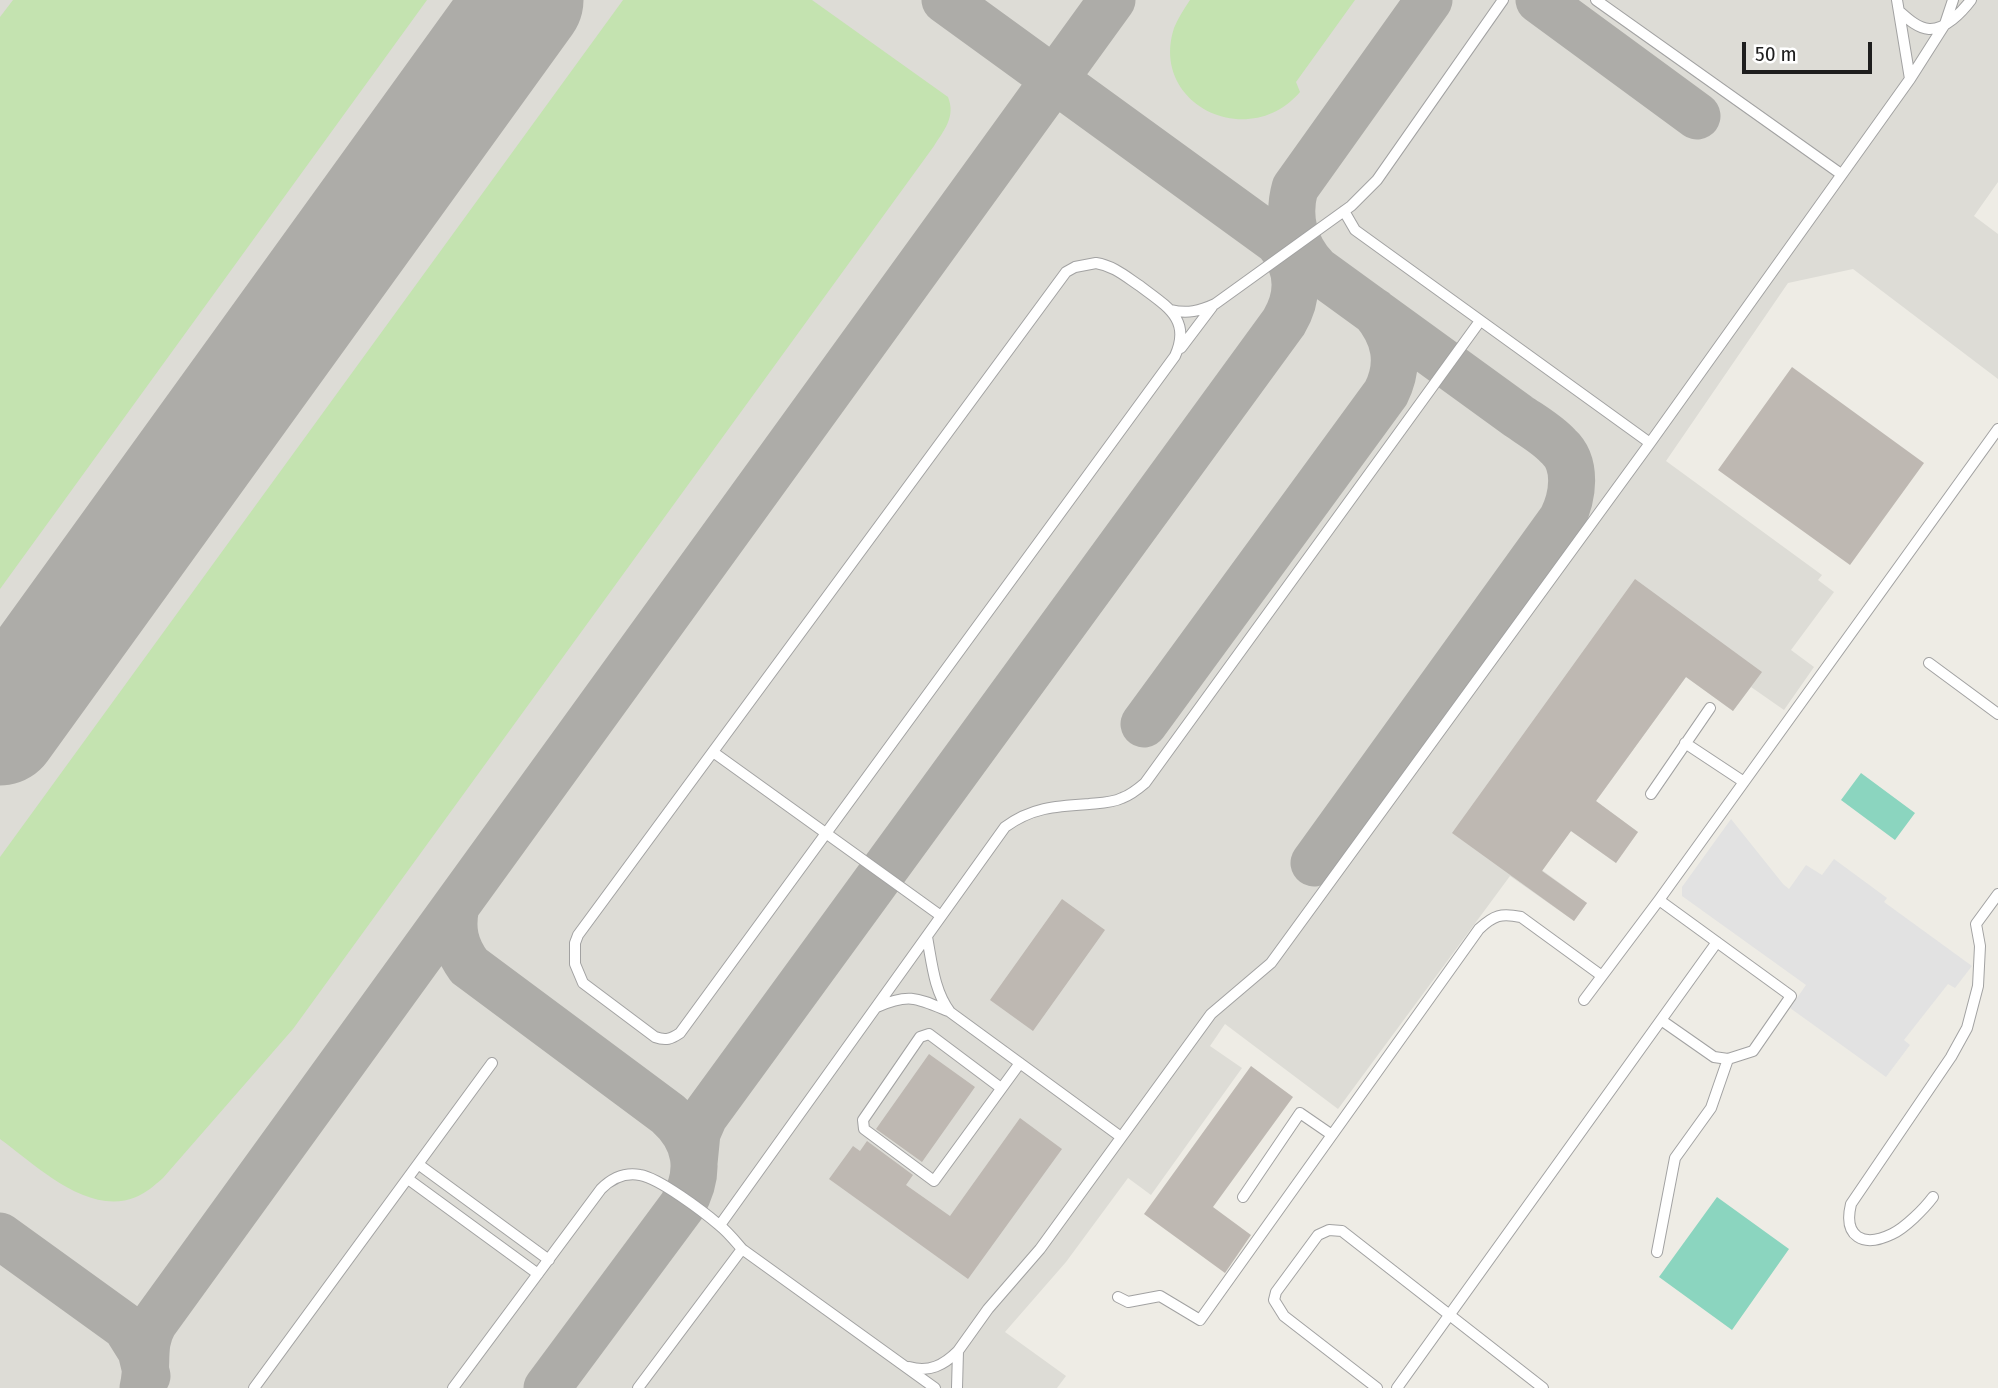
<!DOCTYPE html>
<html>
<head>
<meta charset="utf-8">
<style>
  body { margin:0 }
  #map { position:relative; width:1998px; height:1388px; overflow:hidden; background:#eeece5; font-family:"Fira Sans Condensed",sans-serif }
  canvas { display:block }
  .scale { position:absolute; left:1742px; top:42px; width:130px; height:32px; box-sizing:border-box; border:4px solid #1e1e1e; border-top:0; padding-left:9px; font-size:21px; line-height:24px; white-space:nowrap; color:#1e1e1e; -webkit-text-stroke:5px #fff; paint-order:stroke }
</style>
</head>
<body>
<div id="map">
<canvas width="1998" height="1388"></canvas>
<div class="scale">50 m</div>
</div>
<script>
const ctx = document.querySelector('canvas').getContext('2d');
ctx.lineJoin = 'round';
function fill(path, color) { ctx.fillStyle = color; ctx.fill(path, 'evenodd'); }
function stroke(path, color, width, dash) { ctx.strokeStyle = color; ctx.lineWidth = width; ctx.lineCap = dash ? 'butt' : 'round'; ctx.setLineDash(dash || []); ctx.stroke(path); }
const airport = new Path2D(`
  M0,0H1998V182L1974,216L1998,234V379L1853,269L1788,283L1666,461L1822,575L1818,580L1834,592L1791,650L1814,667L1784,710L1751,687L1733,711L1686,677L1596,801L1638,832L1616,863L1571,831L1542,870L1587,903L1574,921L1510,876L1338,1109L1225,1024L1210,1046L1242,1068L1151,1195L1128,1178L1066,1262L1005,1332L1066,1376L1057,1388H0Z`);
const grass = new Path2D(`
  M13,0H427L0,589V17Z
  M623,0H812L948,97C956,117 944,130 934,146L293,1029L163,1178C155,1185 146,1193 136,1197C88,1217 36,1165 0,1139V857Z
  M1190,0H1355L1296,82L1300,92C1249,152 1149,105 1174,28C1178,18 1184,9 1190,0Z`);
const pitch = new Path2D(`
  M1861,773L1915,813L1895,840L1841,800Z
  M1717,1197L1789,1249L1732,1330L1659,1277Z`);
const parking = new Path2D(`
  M1731,819L1783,884L1789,889L1806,865L1822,875L1834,859L1887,898L1884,902L1972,966L1955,988L1948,984L1904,1040L1910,1045L1886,1077L1790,1008L1806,985L1682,896V887Z`);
const taxiway = new Path2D(`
  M945,0L1518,416C1531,425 1547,434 1558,446C1578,464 1573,497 1562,519L1314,863
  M1539,0L1697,116
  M1315,268C1294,246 1287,217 1295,188L1429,0
  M1144,724L1386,393C1401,363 1395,336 1374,311
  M456,906C451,929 455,947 469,966L668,1114C697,1140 702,1172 682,1206L547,1388
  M694,1163L697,1133L704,1117L1284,322C1300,295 1299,266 1278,242
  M0,1236L126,1327L141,1351L147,1376
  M143,1388C149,1364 141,1346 154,1323L1112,0`);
const runway = new Path2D(`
  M0,727L525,0`);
const building = new Path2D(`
  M1792,367L1924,463L1850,565L1718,470Z
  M1635,579L1762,672L1733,711L1686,677L1596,801L1638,832L1616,863L1571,831L1542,871L1587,903L1574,921L1452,833Z
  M1062,899L1105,930L1033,1031L990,1000Z
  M929,1054L975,1087L922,1162L876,1129Z
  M1251,1066L1293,1097L1213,1207L1251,1235L1225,1273L1144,1214Z
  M1020,1118L1062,1149L968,1279L829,1179L853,1146L860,1151L867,1141L913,1175L906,1185L950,1216Z`);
const service = new Path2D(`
  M1596,0L1841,174
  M1899,11C1907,18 1917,28 1929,29C1945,30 1962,12 1971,0
  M1910,79L1945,24L1953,0
  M1344,211L1355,230L1650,443
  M1096,263C1114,266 1125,276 1140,286C1166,306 1192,319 1175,356L680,1033C671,1039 666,1041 655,1037L583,983L575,964V943L578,935L1066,272L1075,267Z
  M1171,310C1187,314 1200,311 1215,304L1351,206L1377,180L1503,0
  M1181,348L1212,307
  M1929,663L1998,714
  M1685,743L1744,782
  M713,752L941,916
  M1651,794L1710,708
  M1659,900L1791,996L1753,1051L1728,1059L1714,1057L1661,1020
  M927,937C932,963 934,991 950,1012L1121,1137
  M1584,1000L1659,900L1998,429
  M877,1007C909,993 917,998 948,1011
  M1001,1088L929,1034L920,1037L863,1120L864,1129L934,1181L1020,1063
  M418,1164L549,1260
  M408,1179L538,1274
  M1243,1197L1300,1113L1332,1135
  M1933,1197C1924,1209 1905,1228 1892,1234C1863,1248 1843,1237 1851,1204L1951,1057L1967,1028L1978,986L1980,946L1976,924L1998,894
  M720,1225L1005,827C1032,807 1057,806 1089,804C1100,803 1112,803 1122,798C1131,795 1138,789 1145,783L1480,321
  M1657,1252L1675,1158L1711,1108L1728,1059
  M1118,1297L1128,1302L1160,1296L1200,1320L1479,929C1494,915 1501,913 1521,917L1602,976
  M909,1367C929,1373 944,1365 958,1351
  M254,1388L492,1063
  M453,1388L601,1189C612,1178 624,1172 640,1175C659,1178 704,1212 719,1225C728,1232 735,1241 742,1249L935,1388
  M638,1388L742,1249
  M957,1388L958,1351L988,1309L1040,1249L1211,1014L1271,963L1650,443L1910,79L1897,0
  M1377,1388L1284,1316L1274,1300L1276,1292L1318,1235L1329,1230L1342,1231L1543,1388
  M1397,1388L1717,942`);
fill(airport, '#dddcd6');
fill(grass, '#c4e3b0');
fill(pitch, '#8bd5bf');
fill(parking, '#e2e2e2');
stroke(taxiway, '#adaca8', 47);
stroke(runway, '#adaca8', 117);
fill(building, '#beb8b2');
stroke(service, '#a2a2a2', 12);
stroke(service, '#fff', 10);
</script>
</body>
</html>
